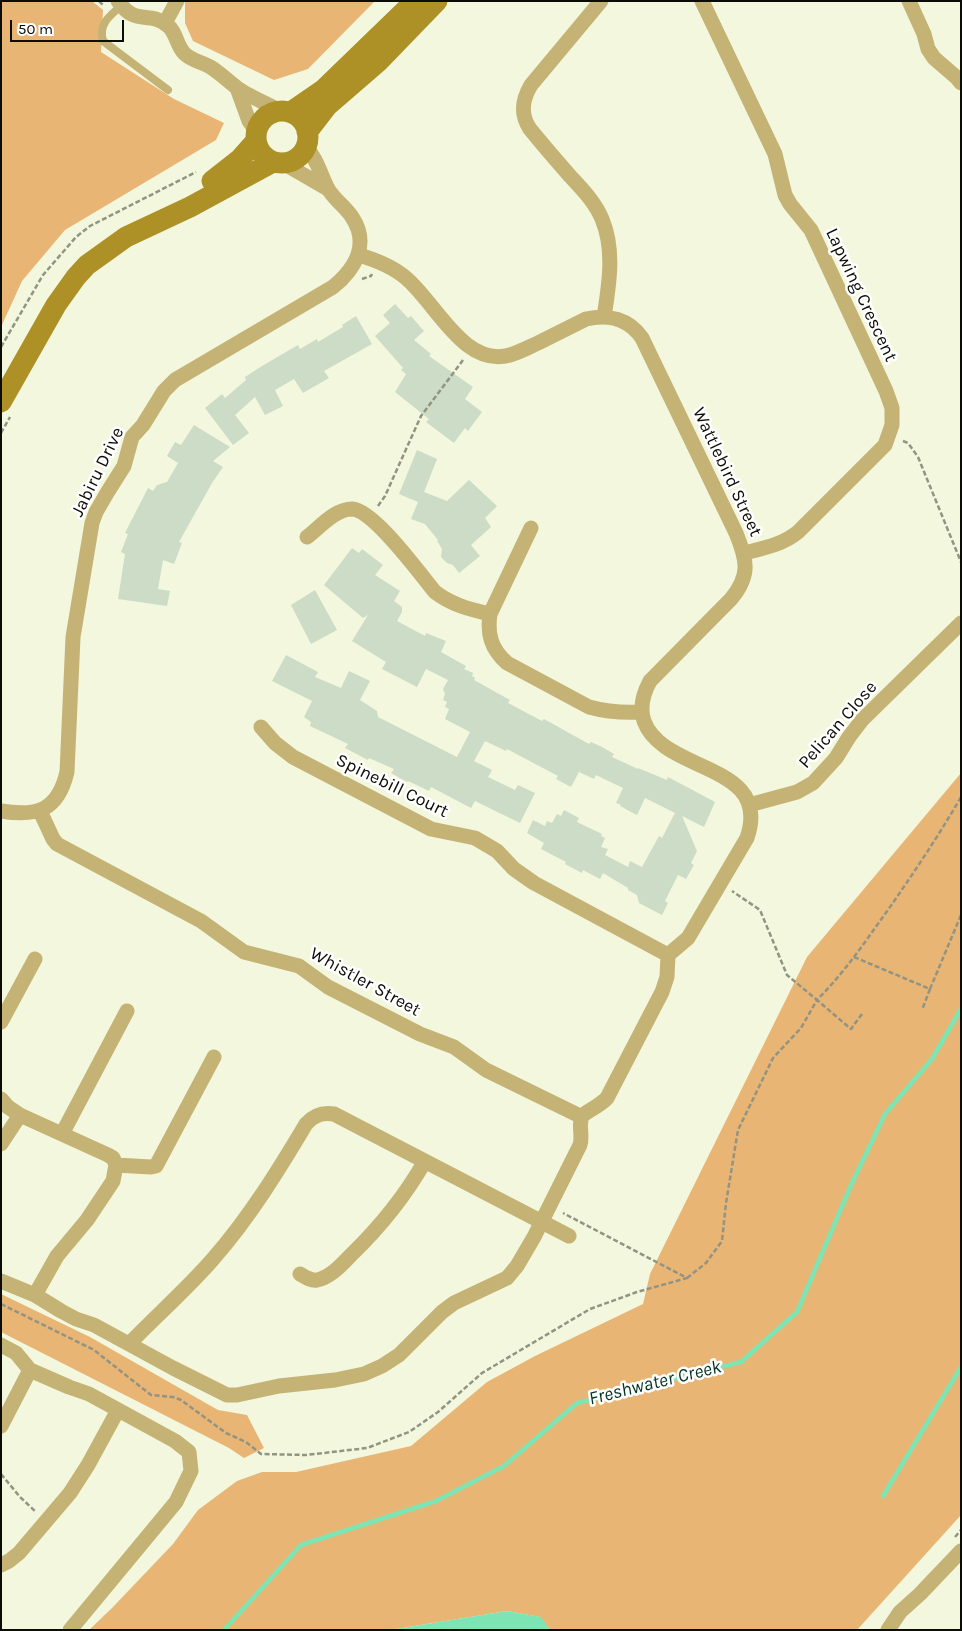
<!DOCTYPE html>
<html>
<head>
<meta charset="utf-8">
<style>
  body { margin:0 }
  #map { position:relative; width:962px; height:1631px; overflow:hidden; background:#f2f7dd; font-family:Karla,sans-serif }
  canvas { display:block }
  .frame { position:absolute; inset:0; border:2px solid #0b0c05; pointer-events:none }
  .scale { position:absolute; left:10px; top:20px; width:114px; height:22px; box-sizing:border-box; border:2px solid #0b0c05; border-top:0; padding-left:6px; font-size:15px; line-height:18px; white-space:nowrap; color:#0b0c05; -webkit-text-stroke:4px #fff; paint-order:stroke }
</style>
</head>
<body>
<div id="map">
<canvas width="962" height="1631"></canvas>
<div class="frame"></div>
<div class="scale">50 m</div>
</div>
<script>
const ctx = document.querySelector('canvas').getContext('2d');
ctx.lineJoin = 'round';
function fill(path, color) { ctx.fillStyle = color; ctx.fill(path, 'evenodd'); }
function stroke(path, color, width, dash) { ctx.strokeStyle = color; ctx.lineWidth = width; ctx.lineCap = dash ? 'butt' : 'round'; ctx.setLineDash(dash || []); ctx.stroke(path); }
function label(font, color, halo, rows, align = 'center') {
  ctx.font = font + ' Karla,sans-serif'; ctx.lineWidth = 5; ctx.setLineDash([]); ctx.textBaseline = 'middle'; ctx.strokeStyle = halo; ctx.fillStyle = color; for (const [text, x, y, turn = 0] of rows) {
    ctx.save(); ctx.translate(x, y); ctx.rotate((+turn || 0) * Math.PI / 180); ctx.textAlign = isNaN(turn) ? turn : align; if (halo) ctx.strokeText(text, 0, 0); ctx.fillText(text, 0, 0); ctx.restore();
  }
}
const green = new Path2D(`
  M1,1H92L103,10L101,52L174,99L224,123L216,140L65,230L22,281L1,327Z
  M185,1H375L308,69L274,80L193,41L185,23Z
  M961,773V1515L857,1630H550L540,1617L507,1611L390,1630H89L112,1608L173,1544L198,1510L237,1481L262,1472H296L411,1446L487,1382L535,1356L643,1304L650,1274L807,957Z
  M1,1294L90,1337L218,1410L247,1415L264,1448L244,1458L229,1448L1,1332Z`);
const water = new Path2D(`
  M507,1611L541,1617L550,1630H390Z`);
const stream = new Path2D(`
  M883,1496L961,1367
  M224,1630L301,1545L436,1501L504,1466L577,1403L741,1362L797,1312L852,1183L885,1114L932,1059L961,1009`);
const building = new Path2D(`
  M395,304L408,318L411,316L424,331L414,340L431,354L429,356L473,387L465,399L482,412L468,431L465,428L454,443L426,422L429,419L395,392L406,374L401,370L403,368L375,336L390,323L383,315Z
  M356,316L372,344L324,371L329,378L303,393L294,379L275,390L283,406L265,415L255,397L235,415L249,433L233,445L205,408L222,394L225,398L246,380L245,377L262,366L298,345L300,349L317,339L318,342L343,327L342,325Z
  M194,425L230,447L213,461L223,467L212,483L179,542L182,543L174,564L163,560L158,589L170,591L167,606L118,599L125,554L121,552L128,534L125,533L148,488L153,491L157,485L167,482L178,463L167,456L175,442L181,445Z
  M417,450L437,459L424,492L447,501L469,480L497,506L485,518L491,527L471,545L480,556L459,573L453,565L447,563L441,557L442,549L437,541L438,540L425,524L411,519L418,502L399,494Z
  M352,548L359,553L362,549L383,565L375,575L400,591L394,601L402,607V612L397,621L425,636L426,633L446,641L441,652L466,666L464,669L473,673L472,676L475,678L474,680L510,700L508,703L542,721L544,719L589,744L591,742L602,747L614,754L612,757L638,769V768L667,780L668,777L715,802L704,827L682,816L697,851L691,863L694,865L686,879L678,875L665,901L668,903L662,915L639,903L637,895L628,890V888L603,873L600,879L583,870L582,873L565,864L566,862L541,849L544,843L527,833L533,820L545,826L547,821L552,823L557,814L561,816L564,810L579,818L577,822L602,834L601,836L605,838L601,847L608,849L605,855L628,867L630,861L642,867L659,836L662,838L675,813L645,798L637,815L620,806L621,805L616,803L623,788L596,775L594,779L579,772L571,787L556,779L558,776L507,749L506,751L485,741L474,761L492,770L488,777L515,790L518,785L535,793L520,823L475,801L471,808L431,787L429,791L408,781L407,782L391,773L394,769L369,758L368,760L345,748L348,744L310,726L311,722L304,717L312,701L272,681L286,655L318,672L315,677L341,688L349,671L370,681L360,700L377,711L378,717L457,757L470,732L445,719L449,709L445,707L447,702L443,700L445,694L443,689L448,680L426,669L417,687L382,669L386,662L352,641L368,615L363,618L324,585Z
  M315,590L337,630L311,644L291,605Z`);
const path = new Path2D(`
  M99,1L104,6
  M362,279L371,276L372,274
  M1,347L43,275L76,237L90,226L196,172
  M1,433L10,417
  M903,441L908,443L918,457L961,562
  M378,506L385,496L421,416L463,360
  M854,957L930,989L922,1010
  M930,989L961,915
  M862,1014L851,1029L817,1000C845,972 867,939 890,907C915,871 939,835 961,797
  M687,1278L706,1263L722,1241L726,1203L738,1130L773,1058L801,1028L817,1000L787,975L760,910L732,891
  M1,1304L94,1350L151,1395L173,1397L181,1400L226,1433L246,1442L261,1454L306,1455L367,1448L409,1432L438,1412L482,1373L590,1309L637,1292L687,1278L563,1213
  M1,1474L20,1497L36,1512
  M955,1537L961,1530`);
const lane = new Path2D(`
  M121,6C109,16 98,25 103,41L168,90`);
const street = new Path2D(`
  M118,1C136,27 148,10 167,25C177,32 176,46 185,54C192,61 203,62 212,68C221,74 228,81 236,87C246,95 268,104 280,111
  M601,1L531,85C522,100 520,114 530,129C543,145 556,160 570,176C582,189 595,202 602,219C615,250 609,285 604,317
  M702,1L775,154L785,195L790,204L811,230L886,391L892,408V425L885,445L798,532C782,545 764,548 744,553
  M909,1L924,34L928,49L934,58L956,77L961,83
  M165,23L177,1
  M237,88L249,121L256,131
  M283,163L328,189
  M531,528L490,614C487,634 491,649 507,663L589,707C607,712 624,713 642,712
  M307,537C320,527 335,509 352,509C374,510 420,574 435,592C452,605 469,609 490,614
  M261,727L275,743L293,757L431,829L475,838L497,851L514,869L534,883L668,955
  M749,805L797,792L813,783L836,758L849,737L862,720L961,623
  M1,811C38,817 58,810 67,772L73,637L92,523L96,512L107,493L124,466L132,437L143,425L164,391L175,380L333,287C355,269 370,244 352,217C345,206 333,199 327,187C320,173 317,159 306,147
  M40,811L53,839L57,844L201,921L244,952L299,966L328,987L420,1034L454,1047L486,1070L582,1117
  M1,1022L35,959
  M1,1099L8,1107L20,1115L108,1155L113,1158L116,1165L113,1181L87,1220L57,1256L35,1295
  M62,1134L127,1011
  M1,1144L20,1115
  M116,1165L151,1167L156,1166L214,1057
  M300,1274C305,1277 311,1281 317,1280C331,1277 342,1264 351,1255C380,1227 405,1196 425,1161
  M1,1281L35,1295L61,1311L76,1319L94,1325L173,1368L227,1395H237L279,1386L335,1380L364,1374L382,1366L399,1355L442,1312L454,1303L507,1278L517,1266L534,1237L580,1145C583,1136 578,1125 582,1117C583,1113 600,1106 607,1098L662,992L667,977L668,955L688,938L747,838C773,762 663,774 644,721C639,707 643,694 650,681L731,599C751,575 747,560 736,533L642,338C629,319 608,314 586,319C570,327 554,335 538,343C529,347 520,352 510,355C464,368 436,303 406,278C392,266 376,260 359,255
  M130,1343C157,1315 187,1289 213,1259C249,1218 278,1171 306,1124C314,1115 322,1112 334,1114L569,1236
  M1,1345L16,1353L30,1370L69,1387L89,1394L175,1441L189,1452L191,1471L176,1502L70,1630
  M1,1426L30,1370
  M1,1565L9,1561L19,1553L70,1493L88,1465L118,1410
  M888,1630L900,1612L920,1594L961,1551`);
const secondary = new Path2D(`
  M256 137a26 26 0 1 1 52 0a26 26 0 1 1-52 0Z
  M291,112L323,90L415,1
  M307,132L327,106L379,61L437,1
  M212,181L240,159L256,141
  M1,402L56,305L76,277L87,265L126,237L190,207L273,162`);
const streetNames = [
  ["Lapwing Crescent",861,295,65],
  ["Jabiru Drive",98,472,-64],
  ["Wattlebird Street",727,472,65],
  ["Pelican Close",838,725,-49],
  ["Spinebill Court",392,786,26],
  ["Whistler Street",365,982,29]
];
const waterNames = [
  ["Freshwater Creek",655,1383,-14]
];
fill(green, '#e9b575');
fill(water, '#7ce5b3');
stroke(stream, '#7ce5b3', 4.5);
fill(building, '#ccdcc7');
stroke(path, '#919482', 2.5, [5, 2.5]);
stroke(lane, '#c5b376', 8);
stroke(street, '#c5b376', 15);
stroke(secondary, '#ad9127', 21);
label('18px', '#0b0c05', '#fff', streetNames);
label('italic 19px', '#023320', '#fff', waterNames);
</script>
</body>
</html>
